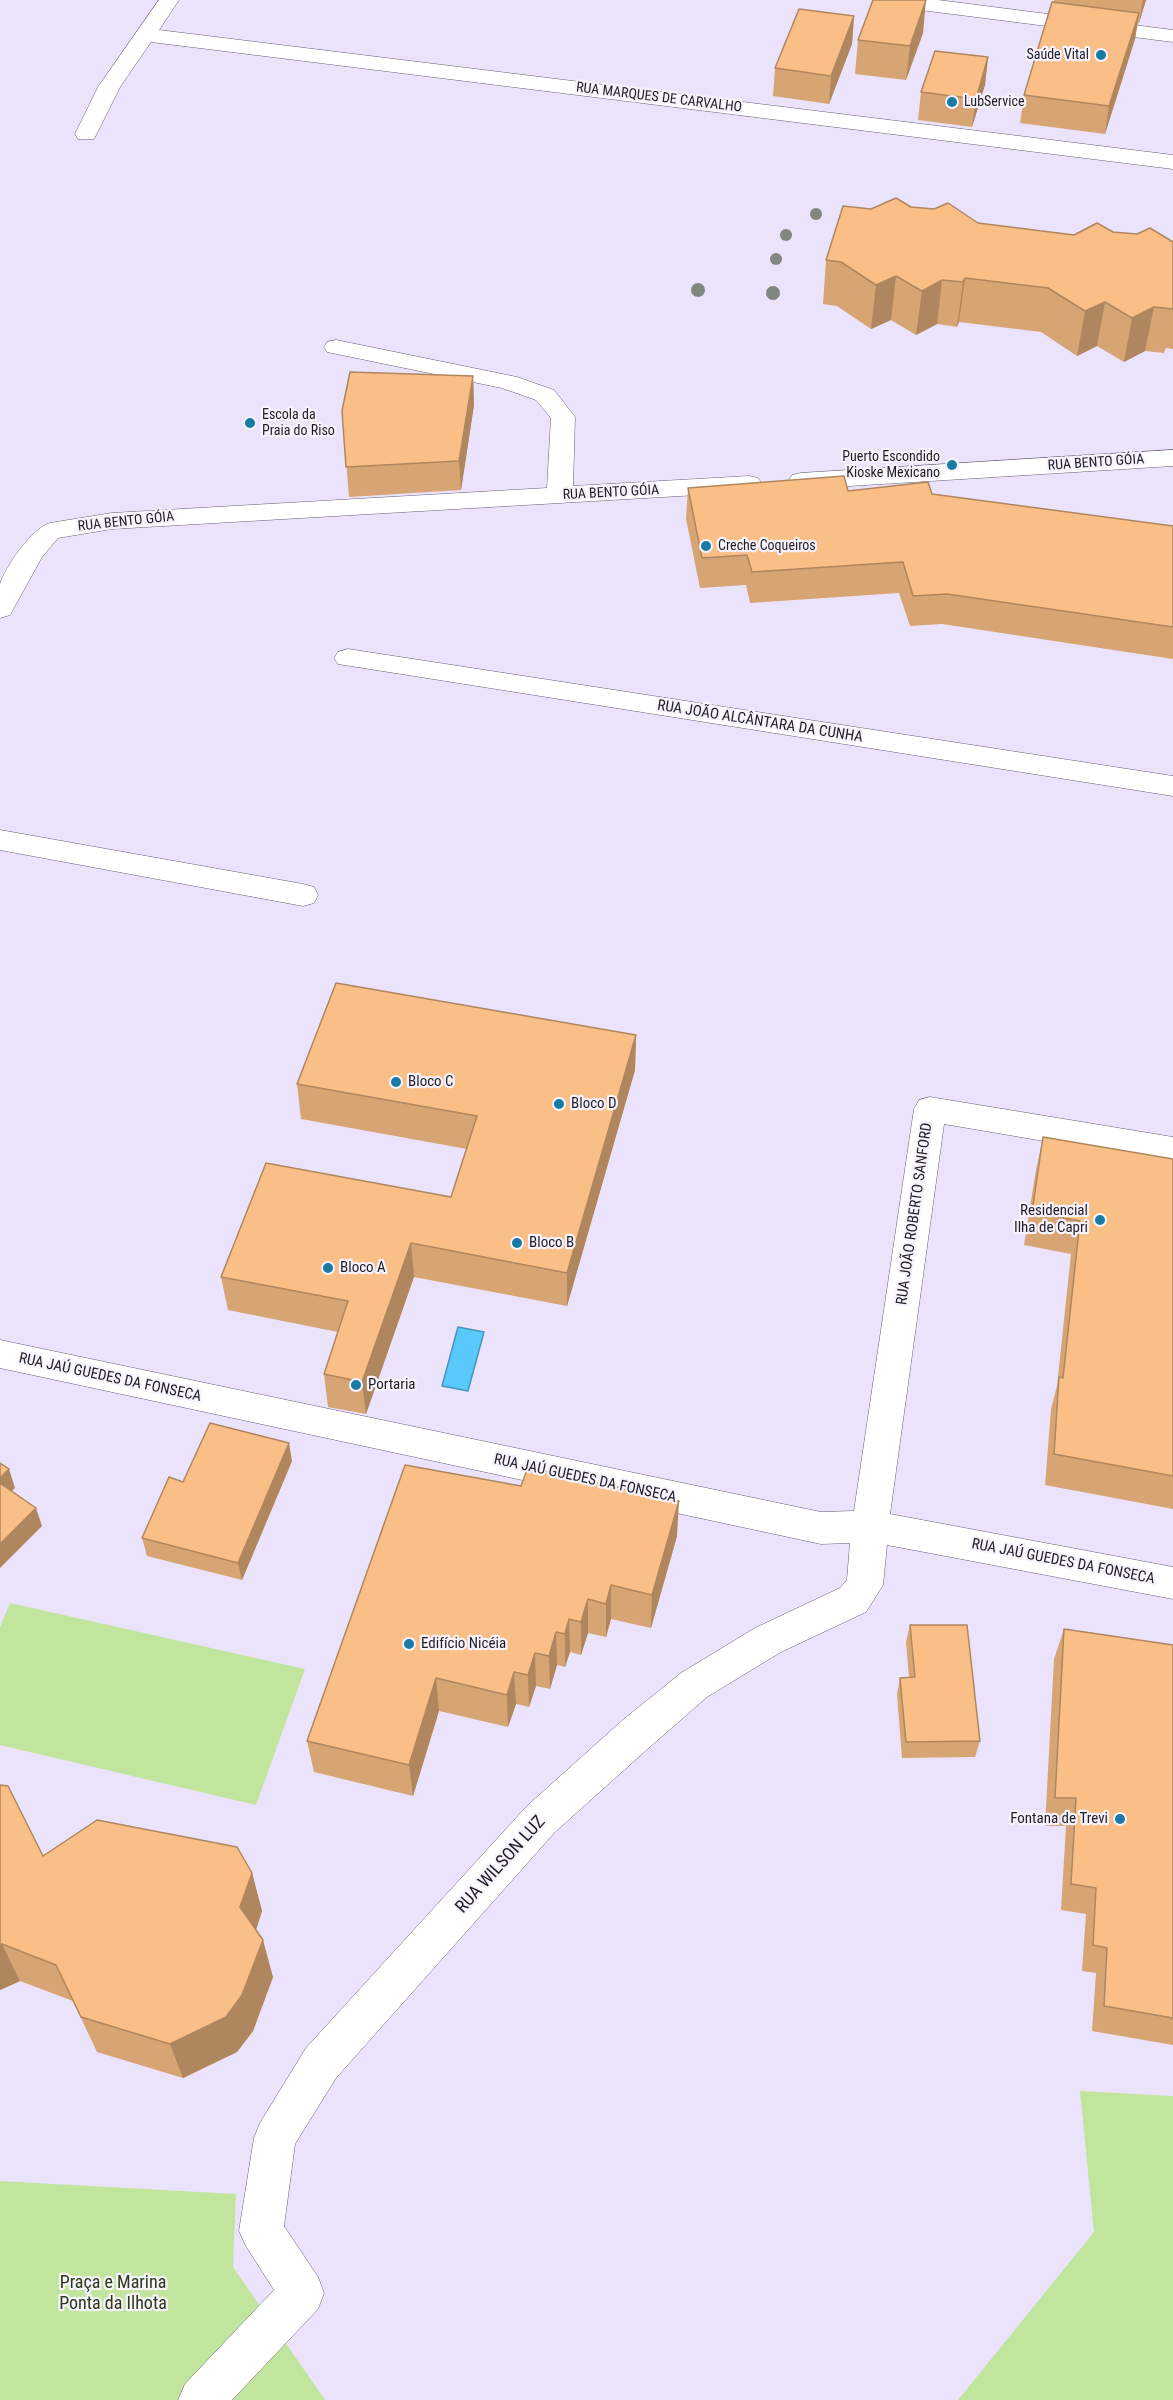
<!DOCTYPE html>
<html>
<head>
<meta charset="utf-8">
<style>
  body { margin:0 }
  canvas { display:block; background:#ebe3fc }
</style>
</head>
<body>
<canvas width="1173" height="2400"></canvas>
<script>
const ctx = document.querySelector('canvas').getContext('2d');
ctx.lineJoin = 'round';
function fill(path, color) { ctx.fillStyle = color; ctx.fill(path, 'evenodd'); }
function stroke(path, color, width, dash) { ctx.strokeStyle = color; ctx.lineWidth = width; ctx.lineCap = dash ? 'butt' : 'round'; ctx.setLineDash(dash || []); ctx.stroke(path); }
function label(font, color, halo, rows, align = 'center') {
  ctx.font = font + ' "Roboto Condensed",sans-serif'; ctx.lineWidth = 4.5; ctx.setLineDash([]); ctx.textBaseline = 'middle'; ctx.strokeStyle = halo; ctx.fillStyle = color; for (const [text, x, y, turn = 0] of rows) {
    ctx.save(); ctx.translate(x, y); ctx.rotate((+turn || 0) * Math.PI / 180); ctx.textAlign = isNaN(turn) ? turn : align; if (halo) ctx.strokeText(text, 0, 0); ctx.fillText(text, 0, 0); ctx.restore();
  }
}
const green = new Path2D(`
  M10,1603L305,1669L256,1805L0,1745V1627Z
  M1080,2091L1173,2096V2400H958L1094,2232Z
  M0,2181L236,2194L233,2267L325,2400H0Z`);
const water = new Path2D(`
  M458,1327L484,1332L468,1391L442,1386Z`);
const minor = new Path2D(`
  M159,0H179L159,30L1173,155V169L151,42L120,87L94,139H78L75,134L98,87Z
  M879,0H938L1173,30V42L889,6L882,4Z
  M336,340L517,377L554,390L575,417L573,486L749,476L758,478L762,484L758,490L749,492L112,529L58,538L42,557L10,615L0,618C0,608 0,594 0,584C6,566 32,528 50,523L112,513L547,488L551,418L536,400L502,388L327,352L324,347L327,342Z
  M1173,450V466L801,489L792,487L788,481L792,475L801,473Z
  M348,649L1173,776V796L338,664L334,658L338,652Z
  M0,830L303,884L314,887L318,895L314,903L303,906L0,850Z
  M930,1097L1173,1137V1163L944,1124L890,1514L1173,1567V1599L887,1545L883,1585L866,1612L781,1652L707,1697L652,1745L555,1832L336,2078L295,2144L284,2226L318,2277L324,2293L318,2309L232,2400H178L185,2384L274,2290L246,2246L239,2231L254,2138L260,2123L306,2048L527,1806L624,1719L681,1673L755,1628L840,1588L847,1580L850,1543L821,1544L0,1368V1340L821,1512L854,1511L914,1109L919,1100Z`);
const trees = [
  [816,214,6],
  [786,235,6],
  [776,259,6],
  [698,290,7],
  [773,293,7]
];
const wall = new Path2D(`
  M1054,0H1146L1139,23H1138L1135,39L1105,134L1020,123L1024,95Z
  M854,16L852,44L829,104L773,96L775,68Z
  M923,33L906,80L855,74L858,40Z
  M988,57L985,85L972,127L918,120L921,92Z
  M911,207L978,223L1074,235L1113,232L1173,242V349L1166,348L1164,353L1145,351L1124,362L1097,346L1077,356L1041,332L959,322L957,327L937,324L916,335L891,320L871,329L837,306L823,304L826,260L871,209Z
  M473,376L474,405L461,490L349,497L342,411Z
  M688,488L932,494L1173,526V659L942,624L910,626L899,593L750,603L746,585L700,588L686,519Z
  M636,1035L635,1070L567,1306L414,1277L366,1414L328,1407L324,1374L338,1332L228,1310L221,1277L451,1197L467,1149L301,1119L297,1084Z
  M1043,1137L1173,1159V1509L1045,1485L1051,1409L1057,1386L1071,1254L1024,1245L1036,1170Z
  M292,1461L242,1580L147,1556L142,1538L183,1482Z
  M677,1536L651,1628L611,1619L606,1637L588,1633L581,1655L570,1652L565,1667L557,1665L550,1689L536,1686L529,1707L516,1704L508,1727L439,1711L413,1796L314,1772L307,1741Z
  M910,1625L980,1741L975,1757L902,1758L897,1694L900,1678L909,1677L906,1642Z
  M1064,1629L1173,1645V2045L1092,2031L1096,1973L1082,1971L1086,1914L1061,1910L1066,1826H1045L1054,1659Z
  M0,1785L43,1856L252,1873L262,1911L256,1930L273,1977L253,2031L237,2052L183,2078L97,2052L73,2001L20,1981L0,1990Z`);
const shadedWall = new Path2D(`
  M926,0L923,33L906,80L910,46Z
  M1143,0H1146L1139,23Z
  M1139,13L1135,39L1105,134L1109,106Z
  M854,16L852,44L829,104L831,76Z
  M988,57L985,85L972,127L976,99Z
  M896,276L891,320L871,329L876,285Z
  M965,278L959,322L957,327L963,282Z
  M942,280L937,324L916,335L922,291Z
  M1105,302L1097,346L1077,356L1085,311Z
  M1154,307L1145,351L1124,362L1132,318Z
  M473,376L474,405L461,490L459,461Z
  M636,1035L635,1070L567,1306V1273Z
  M411,1243L414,1277L366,1414L362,1382Z
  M289,1443L292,1461L242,1580L238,1563Z
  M9,1469L15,1488L3,1499L0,1490V1478Z
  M679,1501L677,1536L651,1628L652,1595Z
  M36,1508L42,1526L0,1568V1544Z
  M611,1585V1619L606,1637V1604Z
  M588,1599V1633L581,1655V1622Z
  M569,1619L570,1652L565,1667V1634Z
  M556,1632L557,1665L550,1689L549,1656Z
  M535,1653L536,1686L529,1707L528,1675Z
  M514,1672L516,1704L508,1727L507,1695Z
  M436,1678L439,1711L413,1796L409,1765Z
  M252,1873L262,1911L251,1945L240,1907Z
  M263,1940L273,1977L253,2031L237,2052L183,2078L170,2044Z
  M2,1944L20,1981L0,1990V1945Z`);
const building = new Path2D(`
  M873,0H926L910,46L858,40Z
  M1052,2L1139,13L1109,106L1024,95Z
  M799,9L854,16L831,76L775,68Z
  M935,51L988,57L976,99L921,92Z
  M896,198L911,207L934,209L948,203L978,223L1074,235L1097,223L1113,232L1137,234L1150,228L1173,242V309L1154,307L1132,318L1105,302L1085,311L1048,288L965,278L963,282L942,280L922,291L896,276L876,285L841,262L826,260L843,206L871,209Z
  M350,372L473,376L459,461L346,467L342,411Z
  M844,476L848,491L928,482L932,494L1173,526V627L947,594L913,596L903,562L752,572L747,555L702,558L688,488Z
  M336,983L636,1035L567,1273L411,1243L362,1382L324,1374L348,1301L221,1277L266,1163L451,1197L477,1116L297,1084Z
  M1043,1137L1173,1159V1476L1054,1454L1059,1377L1063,1378L1080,1221L1032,1212Z
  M210,1423L289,1443L238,1563L142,1538L169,1477L183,1482Z
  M0,1463L9,1469L0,1478Z
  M405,1465L521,1486L528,1467L679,1501L652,1595L611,1585L606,1604L588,1599L581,1622L569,1619L565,1634L556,1632L549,1656L535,1653L528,1675L514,1672L507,1695L436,1678L409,1765L307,1741Z
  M0,1483L36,1508L0,1544Z
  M910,1625H967L980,1741L906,1742L900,1678L915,1677Z
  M1064,1629L1173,1645V2018L1104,2006L1107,1948L1093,1945L1096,1888L1071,1884L1076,1798H1055Z
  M0,1785L8,1786L43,1856L97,1820L237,1847L252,1873L240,1907L263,1940L242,1995L226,2017L170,2044L81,2017L56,1965L2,1944L0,1945Z`);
const markers = [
  [1101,55,6,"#177ba6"],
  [952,102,6,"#177ba6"],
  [250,423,6,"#177ba6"],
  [952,465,6,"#177ba6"],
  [706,546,6,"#177ba6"],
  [396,1082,6,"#177ba6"],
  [559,1104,6,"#177ba6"],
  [1100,1220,6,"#177ba6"],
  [517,1243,6,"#177ba6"],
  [328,1268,6,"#177ba6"],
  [356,1385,6,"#177ba6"],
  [409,1644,6,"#177ba6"],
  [1120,1819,6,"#177ba6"]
];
const farPoinames = [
  ["Saúde Vital",1089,55,"right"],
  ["LubService",964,102],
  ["Escola da",262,415],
  ["Praia do Riso",262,431],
  ["Puerto Escondido",940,457,"right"],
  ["Kioske Mexicano",940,473,"right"],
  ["Creche Coqueiros",718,546]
];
const farStreetnames = [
  ["RUA MARQUES DE CARVALHO",659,98,7],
  ["RUA BENTO GÓIA",1096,463,-4],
  ["RUA BENTO GÓIA",611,493,-3],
  ["RUA BENTO GÓIA",126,522,-6]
];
const streetNames = [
  ["RUA JOÃO ALCÂNTARA DA CUNHA",760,722,9],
  ["RUA JOÃO ROBERTO SANFORD",915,1214,-82],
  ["RUA JAÚ GUEDES DA FONSECA",110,1378,12],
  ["RUA JAÚ GUEDES DA FONSECA",585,1479,12],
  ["RUA JAÚ GUEDES DA FONSECA",1063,1562,11]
];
const poiNames = [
  ["Bloco C",408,1082],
  ["Bloco D",571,1104],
  ["Residencial",1088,1211,"right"],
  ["Ilha de Capri",1088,1228,"right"],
  ["Bloco B",529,1243],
  ["Bloco A",340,1268],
  ["Portaria",368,1385],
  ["Edifício Nicéia",421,1644],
  ["Fontana de Trevi",1108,1819,"right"]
];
const nearStreetnames = [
  ["RUA WILSON LUZ",501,1865,-48]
];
const nearParknames = [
  ["Praça e Marina",113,2283],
  ["Ponta da Ilhota",113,2304]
];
fill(green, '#c2e59e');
fill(water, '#58c9fa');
stroke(water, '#4795ba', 1.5);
stroke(minor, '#665e74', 1);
fill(minor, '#fff');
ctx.fillStyle = '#81867e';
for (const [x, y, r] of trees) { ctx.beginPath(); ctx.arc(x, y, r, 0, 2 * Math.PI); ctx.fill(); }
fill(wall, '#d7a474');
fill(shadedWall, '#af865e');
fill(building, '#fabf87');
stroke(building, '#af865e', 1.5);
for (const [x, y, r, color] of markers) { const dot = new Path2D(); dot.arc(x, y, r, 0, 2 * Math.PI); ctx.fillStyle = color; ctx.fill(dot); stroke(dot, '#f6f3fd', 2); }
label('14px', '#201d26', '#f6f3fd', farPoinames, 'left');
label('14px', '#201d26', '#f6f3fd', farStreetnames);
label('15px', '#201d26', '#f6f3fd', streetNames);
label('15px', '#201d26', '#f6f3fd', poiNames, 'left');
label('18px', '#201d26', '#f6f3fd', nearStreetnames);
label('18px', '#2a3a16', '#f6f3fd', nearParknames);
</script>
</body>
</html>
